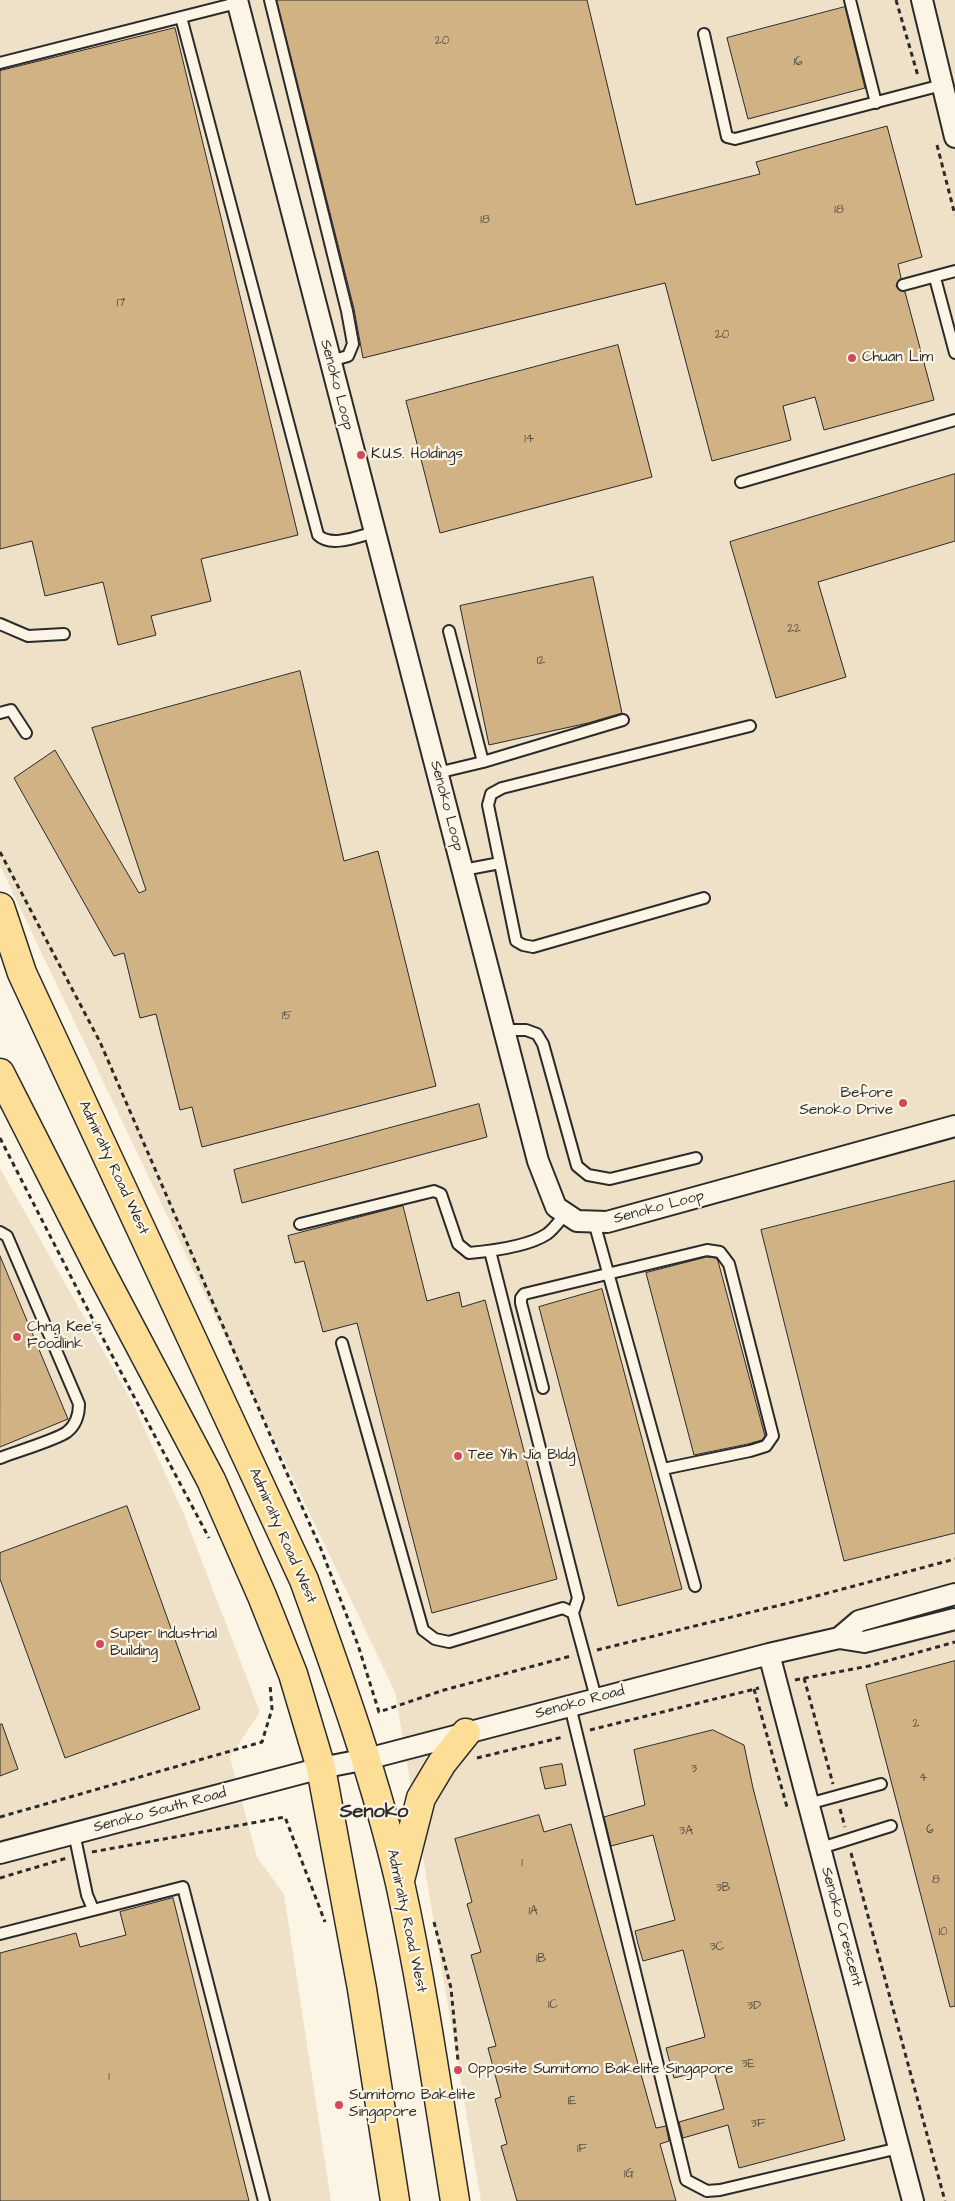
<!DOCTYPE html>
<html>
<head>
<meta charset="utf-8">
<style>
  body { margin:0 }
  canvas { display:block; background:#fcf5e5 }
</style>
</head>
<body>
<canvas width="955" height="2201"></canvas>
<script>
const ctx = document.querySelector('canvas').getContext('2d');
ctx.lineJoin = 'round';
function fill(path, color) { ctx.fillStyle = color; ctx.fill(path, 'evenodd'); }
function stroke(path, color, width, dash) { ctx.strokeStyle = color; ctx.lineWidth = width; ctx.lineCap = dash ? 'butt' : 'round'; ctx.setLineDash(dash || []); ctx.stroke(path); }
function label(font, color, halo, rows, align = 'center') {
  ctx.font = font + ' "Architects Daughter",sans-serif'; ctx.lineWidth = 4.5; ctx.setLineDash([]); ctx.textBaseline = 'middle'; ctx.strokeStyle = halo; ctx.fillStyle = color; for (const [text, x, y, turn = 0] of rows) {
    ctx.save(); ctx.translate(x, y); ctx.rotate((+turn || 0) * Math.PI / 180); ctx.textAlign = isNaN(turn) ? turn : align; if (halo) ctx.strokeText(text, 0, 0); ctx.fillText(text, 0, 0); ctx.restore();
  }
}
const built = new Path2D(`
  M0,0H955V2201H481L395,1692L0,866Z
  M0,1168L132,1402L183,1512L260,1712L230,1757L257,1857L284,1894L331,2201H0Z`);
const building = new Path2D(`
  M277,0H587L636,205L760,174L756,162L887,126L922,257L898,264L901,278L898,281L896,286L899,290L905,292L934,400L824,430L815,397L783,406L791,440L712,461L665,283L363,358L354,309Z
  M845,7L865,88L748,119L727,38Z
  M175,28L298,535L201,559L211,601L151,616L156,635L118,645L103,582L45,596L32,541L0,549V71Z
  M618,345L652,477L440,533L406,401Z
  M955,474V541L818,582L846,677L776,698L730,542Z
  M593,577L622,713L588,723L489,745L460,606Z
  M300,671L344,861L378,851L436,1086L202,1147L192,1107L180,1110L156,1014L140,1018L124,953L114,956L14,778L55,750L139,893L146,890L92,728Z
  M479,1104L487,1137L242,1203L234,1170Z
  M955,1181V1533L844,1561L761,1230Z
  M403,1206L427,1301L459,1292L462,1307L485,1300L557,1579L432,1613L357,1323L323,1332L304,1261L295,1263L288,1236Z
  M0,1256L68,1419L0,1447Z
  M707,1257L716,1258L718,1261L765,1436L762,1440L748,1444L694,1455L646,1273Z
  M602,1289L682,1589L618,1606L539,1307Z
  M127,1506L200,1709L65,1758L0,1579V1553Z
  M955,1661V2006L950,2007L866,1685Z
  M2,1724L18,1769L0,1776V1725Z
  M713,1730L744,1745L753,1788L845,2140L739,2168L728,2125L683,2138L679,2122L724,2109L713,2068L674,2078L666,2048L705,2037L683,1950L643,1961L638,1944L635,1931L675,1920L653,1835L611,1846L604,1817L645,1805L634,1750Z
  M562,1764L566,1785L545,1789L540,1768Z
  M539,1815L544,1832L571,1824L656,2128L666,2126L669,2141L660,2144L676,2201H517L501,2146L507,2144L495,2099L501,2097L488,2048L496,2046L471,1955L481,1952L467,1904L472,1902L455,1839Z
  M173,1898L249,2201H0V1953L76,1933L80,1947L126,1935L120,1912Z`);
const path = new Path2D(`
  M896,0L918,76
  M937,145L955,215
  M0,852L100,1042L281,1460L321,1549L358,1645L379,1712L444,1690L571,1656
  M0,1138L89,1312L209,1538
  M597,1650L809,1598L955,1559
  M804,1678L833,1784
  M795,1680L869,1666L955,1642
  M754,1689L787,1807
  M590,1730L759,1688
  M477,1758L563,1737
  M840,1809L845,1827
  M0,1817L262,1742L272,1709L270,1684
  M92,1852L285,1817L325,1922
  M851,1853L945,2201
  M0,1878L67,1858
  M434,1922L451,1988L458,2061`);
const service = new Path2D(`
  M270,0L347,311L353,344L348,356L330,361
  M850,0L876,103
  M181,17L318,535C331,548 359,536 375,532
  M704,34L727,137L735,139L942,85
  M0,63L237,3
  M935,278L955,353
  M903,285L955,271
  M741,482L955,420
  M0,624L28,636L64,634
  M449,631L483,762
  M0,713L11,710L26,733
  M437,773L483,762L623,720
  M463,870L500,863
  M704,898L533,947L523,945L516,941L488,805L491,794L502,788L750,726
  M504,1030H526L537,1034L543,1044L577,1166L588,1175L610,1179L696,1158
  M594,1222L695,1586
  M300,1224L434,1191L441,1194L458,1244L469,1253C491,1251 529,1246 547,1234C554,1229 560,1220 566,1213
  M0,1232L7,1236L79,1404C79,1415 76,1425 67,1432C56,1440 15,1452 0,1458
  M490,1251L578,1598L573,1613
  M342,1343L423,1630L435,1639L449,1642L563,1608L573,1613L596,1698
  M543,1388L521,1303V1298L524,1294L707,1250L720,1252L729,1264L773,1436L766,1446L750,1451L663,1469
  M570,1706L686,2180L707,2191L720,2190L899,2148
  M808,1804L881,1784
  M74,1833L87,1895L93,1909
  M821,1848L891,1826
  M0,1934L183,1887L264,2201`);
const minor = new Path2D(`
  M237,0L538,1161L556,1207L577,1221L607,1222L955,1126
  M922,0L955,137
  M839,1638L859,1621L955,1594
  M769,1654L913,2201
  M0,1853L321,1768L367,1759L769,1654L839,1638L864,1642L955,1619`);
const primary = new Path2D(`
  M0,907L22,973L304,1580C340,1680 376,1780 400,1883C423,1988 438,2095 455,2201
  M0,1073L100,1270L211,1480L262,1596L293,1674L321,1768L362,1989L395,2201
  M400,1880L421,1798L442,1763L466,1733`);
const markers = [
  [852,358,5,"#d1495b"],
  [361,455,5,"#d1495b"],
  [903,1103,5,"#d1495b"],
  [17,1337,5,"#d1495b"],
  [458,1456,5,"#d1495b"],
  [100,1644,5,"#d1495b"],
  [458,2070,5,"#d1495b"],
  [339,2105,5,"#d1495b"]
];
const numberNames = [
  ["20",442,41],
  ["16",798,62],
  ["18",839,210],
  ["18",485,220],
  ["17",121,303],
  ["20",722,335],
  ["14",529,439],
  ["22",794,629],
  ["12",541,661],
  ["15",287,1016],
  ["2",916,1724],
  ["3",694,1769],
  ["4",923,1778],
  ["6",930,1830],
  ["3A",686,1831],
  ["1",522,1863],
  ["8",936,1880],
  ["3B",723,1888],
  ["1A",533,1911],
  ["10",943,1932],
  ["3C",717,1947],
  ["1B",541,1959],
  ["1C",553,2005],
  ["3D",754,2006],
  ["3E",748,2064],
  ["1",109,2077],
  ["1E",572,2101],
  ["3F",758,2124],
  ["1F",582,2149],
  ["1G",629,2174]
];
const poiNames = [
  ["Chuan Lim",862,358],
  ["K.U.S. Holdings",371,455],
  ["Before",893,1094,"right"],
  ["Senoko Drive",893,1111,"right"],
  ["Chng Kee's",27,1328],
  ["Foodlink",27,1345],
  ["Tee Yih Jia Bldg",468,1456],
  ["Super Industrial",110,1635],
  ["Building",110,1652],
  ["Opposite Sumitomo Bakelite Singapore",468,2070],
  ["Sumitomo Bakelite",349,2096],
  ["Singapore",349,2113]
];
const streetNames = [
  ["Senoko Loop",336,385,75],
  ["Senoko Loop",446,806,75],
  ["Admiralty Road West",113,1168,65],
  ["Senoko Loop",659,1208,-15],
  ["Admiralty Road West",282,1536,66],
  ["Senoko Road",580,1703,-15],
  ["Senoko South Road",160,1811,-15],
  ["Admiralty Road West",406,1921,78],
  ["Senoko Crescent",841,1927,75]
];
const districtNames = [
  ["Senoko",374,1813]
];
fill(built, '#efe1c8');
fill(building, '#d0b284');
stroke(building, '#2b2b2b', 1);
stroke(service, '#2b2b2b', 14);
stroke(minor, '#2b2b2b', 24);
stroke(primary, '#2b2b2b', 31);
stroke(path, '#2b2b2b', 3, [5, 4]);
stroke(service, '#fcf5e5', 10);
stroke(minor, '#fcf5e5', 20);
stroke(primary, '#fcde96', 28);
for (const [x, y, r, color] of markers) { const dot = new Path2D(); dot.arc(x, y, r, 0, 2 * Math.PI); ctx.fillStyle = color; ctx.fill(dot); stroke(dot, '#fcf5e5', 2); }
label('12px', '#544d41', null, numberNames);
label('15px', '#2b2b2b', '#fcf5e5', poiNames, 'left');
label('15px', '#2b2b2b', '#fcf5e5', streetNames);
label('bold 20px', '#2b2b2b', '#fcf5e5', districtNames);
</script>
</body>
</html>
